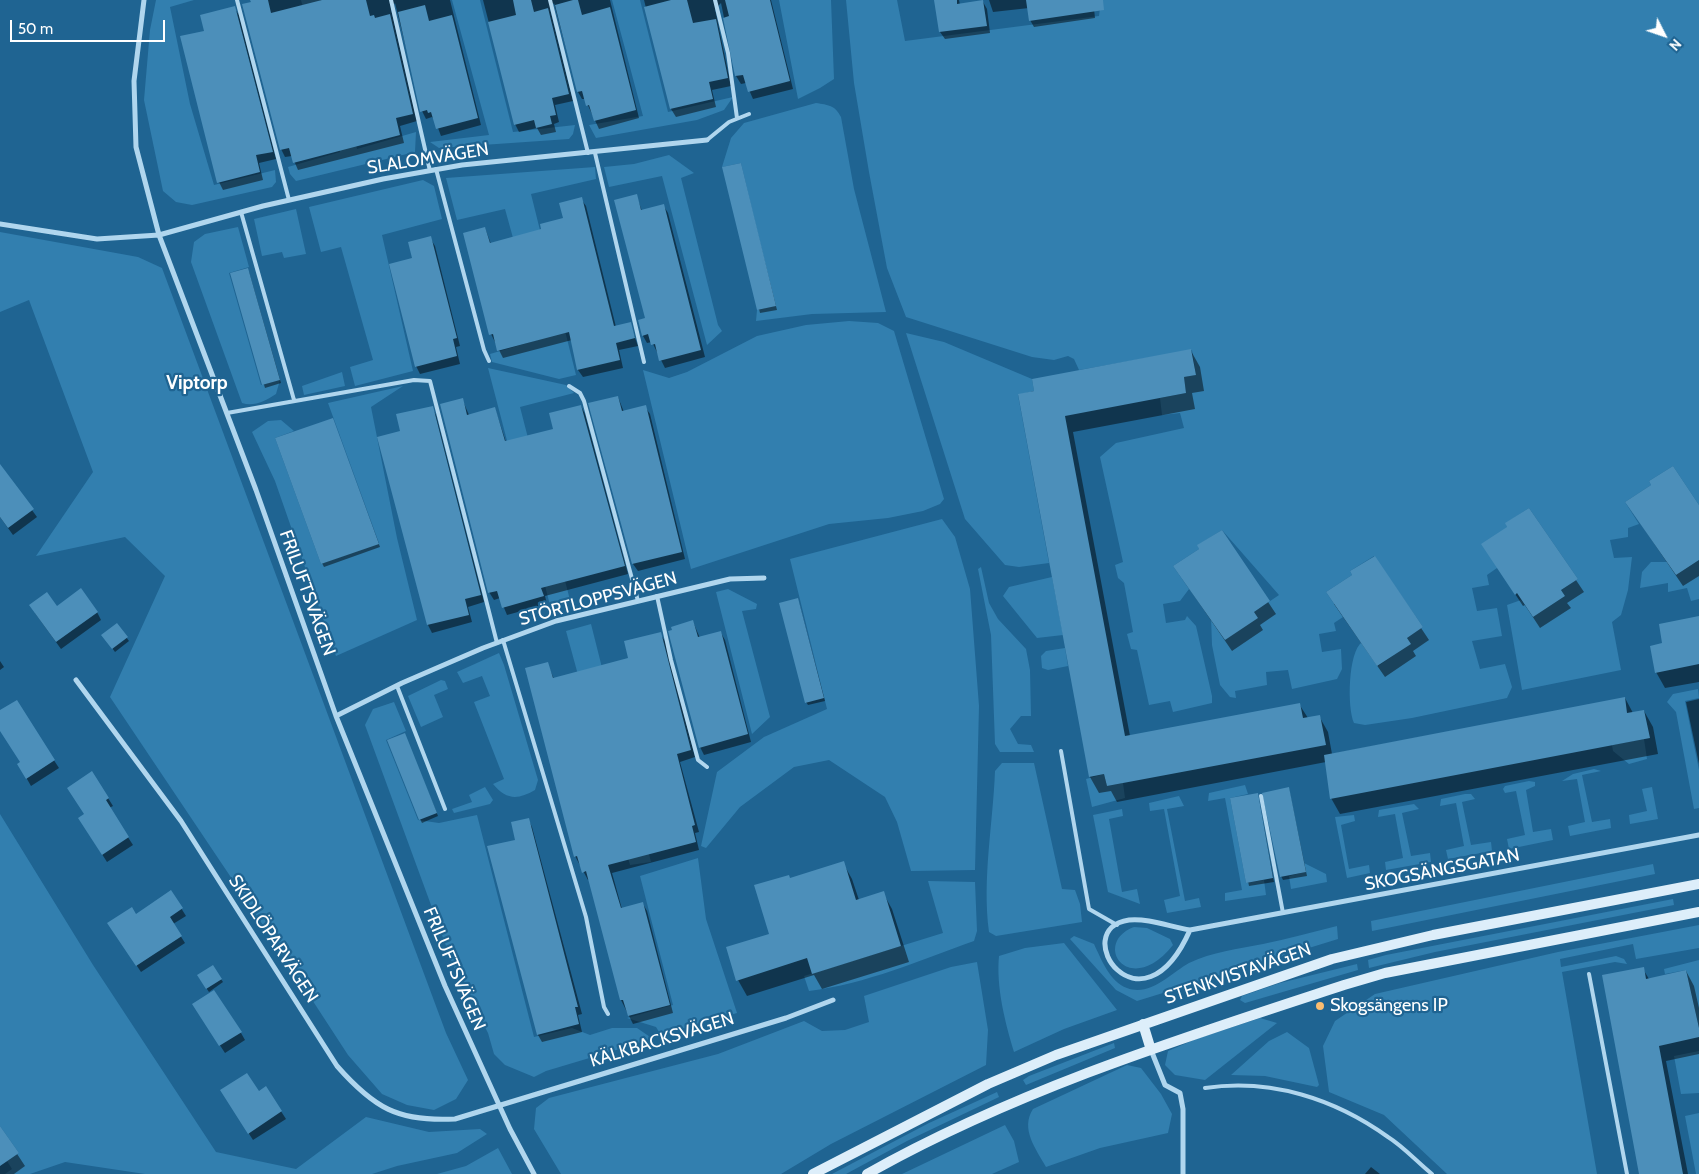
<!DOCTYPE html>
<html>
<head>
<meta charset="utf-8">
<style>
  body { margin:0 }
  #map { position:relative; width:1699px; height:1174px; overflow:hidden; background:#1f6492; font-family:Cabin,sans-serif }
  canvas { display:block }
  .north { position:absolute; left:1639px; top:10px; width:50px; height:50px; -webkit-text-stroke:4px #1f6492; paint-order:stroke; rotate:131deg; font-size:14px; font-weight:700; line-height:20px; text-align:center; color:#fff }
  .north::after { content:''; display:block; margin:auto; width:18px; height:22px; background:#fff; clip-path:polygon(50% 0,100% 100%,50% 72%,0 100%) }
  .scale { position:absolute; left:10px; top:20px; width:155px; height:22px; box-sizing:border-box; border:2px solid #fff; border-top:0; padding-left:6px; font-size:15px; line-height:18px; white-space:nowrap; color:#fff; -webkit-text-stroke:4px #1f6492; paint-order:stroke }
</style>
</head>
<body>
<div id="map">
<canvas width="1699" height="1174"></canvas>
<div class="north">N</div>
<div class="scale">50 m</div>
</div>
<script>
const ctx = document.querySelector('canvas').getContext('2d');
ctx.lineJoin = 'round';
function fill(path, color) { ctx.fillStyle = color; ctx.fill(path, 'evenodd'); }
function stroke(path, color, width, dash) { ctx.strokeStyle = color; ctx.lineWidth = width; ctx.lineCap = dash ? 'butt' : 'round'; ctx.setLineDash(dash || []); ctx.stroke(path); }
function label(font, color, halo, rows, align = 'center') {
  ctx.font = font + ' Cabin,sans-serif'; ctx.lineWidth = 4.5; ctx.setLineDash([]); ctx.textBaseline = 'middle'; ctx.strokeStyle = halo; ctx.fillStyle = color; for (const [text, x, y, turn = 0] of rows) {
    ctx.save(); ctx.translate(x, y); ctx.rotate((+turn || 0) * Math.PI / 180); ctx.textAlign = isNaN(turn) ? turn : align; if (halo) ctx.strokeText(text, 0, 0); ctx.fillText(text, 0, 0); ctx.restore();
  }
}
const green = new Path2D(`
  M156,0H194L170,7L190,104L214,185L275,170L276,182L272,187L192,205L176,202L163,191L144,100L150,30Z
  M301,0H320L357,149L416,132L415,152L296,181L290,174L288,167L340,152Z
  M452,0H480L513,132L575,125L573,134L569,139L439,148L430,142L489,135Z
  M612,0H640L668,112L733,97L724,110L697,120L596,138L589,125L643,116Z
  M779,0H831L834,79L820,88L798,99Z
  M846,0H897L905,41L1099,16L1101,0H1699V505L1673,466L1649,481L1651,485L1625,502L1639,524L1628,528V537L1610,540L1614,558L1632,557L1628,590L1621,615L1612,622L1621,670L1522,690L1507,605L1521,600L1533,617L1565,596L1561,590L1578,579L1529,508L1506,523L1507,527L1497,568L1487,575L1489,585L1472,588L1477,611L1497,608L1502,636L1472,641L1480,669L1505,664L1512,687L1507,698L1412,718L1365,725L1354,723C1347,708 1348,652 1362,642L1378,666L1410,644L1407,638L1423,627L1374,556L1350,571L1352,575L1326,592L1343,617L1334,623L1336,631L1319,634L1322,652L1341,649L1342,669L1337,679L1292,689L1288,670L1266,672L1267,685L1235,691L1236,698L1230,697L1220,685L1212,645L1211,617L1225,640L1254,612L1279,595L1222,530L1198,545L1199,549L1173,566L1189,589L1180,601L1163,604L1166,623L1185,620L1187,616L1196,626L1212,696V703L1173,712L1170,701L1149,705L1137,650L1131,649L1127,634L1133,632L1124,583L1118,578L1115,565L1123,562L1100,457L1116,443L1184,428L1180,413L1162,415L1160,398L1186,393L1184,377L1196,375L1192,350L1079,370L1074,359L1068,356L1054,360L1032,357L906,317L887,268L869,172L854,83Z
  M816,103C828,105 835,105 841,117L854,189L886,312L812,314L756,321L757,310L775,306L741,163L722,167L731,138L744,123Z
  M669,155L694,173L681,178L718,325L722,331L707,345L662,176L609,187L604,167L634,164Z
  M595,167L596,179L531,194L576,375L559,379L492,362L490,354L541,339L505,209L457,220L446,178Z
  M423,180L434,186L442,219L382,235L413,371L355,386L350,367L373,360L341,247L321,252L309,207Z
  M296,209L306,254L284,258L282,252L262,256L254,219Z
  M238,227L249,267L229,273L261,385L280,380L276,394C265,401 254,407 242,403L191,262L194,242L205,234Z
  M0,232L138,257L162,268L446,1033L468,1080L456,1099L434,1110L407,1105L382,1094L348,1055L279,949L110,697L165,576L125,537L36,556L93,472L29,300L0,312Z
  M849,321L878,323L894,331L944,499L940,504L923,511L888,518L829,524L691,569L643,370L669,378L687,372L757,336L806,325Z
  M906,333L944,342L1032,379L1034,391L1018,395L1049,563L1019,567L1005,565L965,519Z
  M488,368L566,385L574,393L520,407L570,600L550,605Z
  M342,372L345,386L304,395L302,386Z
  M403,386L371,407L397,538L417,620L336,656L275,481L252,432L268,421L281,420L294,431L275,438L321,564L379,543L328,403Z
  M942,519L955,537L970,589L979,706L975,870L911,871L897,822L885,797L829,760L794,767L740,807L706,848L701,846L717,772L764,737L827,709L790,559Z
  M1699,560V599L1691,601L1687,588L1668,592V583L1640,588L1642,572L1651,562H1667L1676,575Z
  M981,567L989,603L998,619L1026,649L1030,670L1031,716H1021L1010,729L1018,744L1031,745L1034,752H1000L995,744L991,635L978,569Z
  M1052,577L1063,635L1037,638L1003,596L1009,587Z
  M728,589L757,604L756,609L742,611L770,717L752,734L716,592Z
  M591,624L651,862L630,865L566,631Z
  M1065,648L1068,666L1048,670L1042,668L1041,656L1046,651Z
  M499,653L504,665L538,780L535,790C518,800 506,800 493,784L504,779L474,702L490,696L482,676L463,683L457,672Z
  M441,680L445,681L448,689L434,695L443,717L421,727L408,696Z
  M1698,689L1699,698L1685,701L1699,770V808L1694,809L1676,712L1667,702L1673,694Z
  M394,702L406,731L386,740L418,820L439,823L477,815L534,1037L572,1028L590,1035L612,1028H637L653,1039L546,1071L534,1077L505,1065L494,1054L488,1033L453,965L365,725L373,709Z
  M1644,739L1647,759L1629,764L1613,751L1612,745Z
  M1002,763H1034L1062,889L1075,890L1080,904L1082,922L996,936L989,932C982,879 993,824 995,771Z
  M1594,769L1601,771L1582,775L1592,822L1610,819L1611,828L1570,836L1568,826L1585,822L1577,779L1562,781L1573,774Z
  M1104,774L1107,786L1123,783L1125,798L1092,807L1086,779Z
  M1529,781L1535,782V786L1526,790L1533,832L1551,829L1553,840L1509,849L1507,839L1525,835L1516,791L1505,793L1503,789L1505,786Z
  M1245,785L1248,794L1230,798L1246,883L1264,880L1266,895L1225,901V893L1242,890L1225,798L1208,801L1209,793Z
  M485,787L493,800L490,804L454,813L452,809L472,802L469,795Z
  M1652,787L1658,819L1630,824L1629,815L1647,811L1642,789Z
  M1465,794H1471L1475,799L1462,802L1471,845L1491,842L1492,851L1448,859L1446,850L1464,846L1456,803L1440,806L1441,799Z
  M1179,796L1184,806L1167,809L1185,901L1199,898L1201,907L1167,913L1164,900L1180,896L1164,809L1150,811L1149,803Z
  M1414,804L1419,809L1402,813L1411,856L1430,853L1431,862L1386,870L1385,862L1403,858L1395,814L1378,817L1379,810Z
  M1122,809L1123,816L1109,819L1122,892L1137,889L1140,904L1108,892L1093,815Z
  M0,814L93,965L216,1152L296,1169L366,1117L429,1132L480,1129L487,1134L457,1153L397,1166L372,1174H145L65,1162L30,1174H5L12,1169L7,1161L19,1153L0,1126Z
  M1354,815L1355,821L1341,825L1349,869L1369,865L1370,873L1347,878L1335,817Z
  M698,858L706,919L737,1013L661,1035L656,1027L627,1018L673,1005L640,876Z
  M1304,863L1326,874L1327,882L1291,889L1289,876L1305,872Z
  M1653,864L1655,874L1372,931L1371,921Z
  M928,881L975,882L977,931L974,941C921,960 866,984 809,991L804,976L943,933Z
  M1673,899L1674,905L1435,952L1369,968L1368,960L1386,955Z
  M1699,925V948L1636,959L1633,944L1560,959L1561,967L1616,956L1624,959L1627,964L1615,962L1562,972L1597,1174H1447L1384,1115L1329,1092L1323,1046L1335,1021L1375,994L1558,952Z
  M1337,926L1338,939L1137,1001L1116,990L1070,939L1074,936L1094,944C1101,959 1110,982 1127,988C1150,997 1171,973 1189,963C1212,952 1238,949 1263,944C1287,939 1312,932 1337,926Z
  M1134,927L1147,928L1170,939L1173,945C1129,1000 1091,943 1134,927Z
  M1064,943L1117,1010L1064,1029L1014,1052C1005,1022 996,987 999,956L1025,948Z
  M1699,960V1028L1686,970L1665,974L1664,969Z
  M977,962L988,1030L986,1065L831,1144L781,1174H561L534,1129L536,1108L549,1098L718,1054L804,1021L822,1031L845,1030L869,1022L864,996L951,967Z
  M1357,964L1358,970L1245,1003L1240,1000L1242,996L1280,983Z
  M1260,1018L1277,1023L1205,1080L1175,1075L1165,1065L1168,1051L1196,1039Z
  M1287,1032L1309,1048L1319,1085L1317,1087L1265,1076L1231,1075L1269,1041Z
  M1114,1043L1115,1048L1026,1085L1023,1080L1029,1076Z
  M1699,1051V1093L1681,1094L1674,1056Z
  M1127,1065L1141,1068L1161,1094L1172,1114L1168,1133L1100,1148L1046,1167C1036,1149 1020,1129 1033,1109Z
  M997,1092L999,1097L907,1141L846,1174H832L929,1123Z
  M1699,1113V1174H1696L1685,1116Z
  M1005,1125L1014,1141L1019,1162L992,1174H902Z
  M498,1148L512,1174H437L466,1166Z`);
const shadow = new Path2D(`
  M251,0H450L481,125L441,136L435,120L432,117L426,119L422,111L395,3L391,9L417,121L400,126L404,143L298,170L292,156L285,157L281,149Z
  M483,0H610L639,118L599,129L585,99H582L578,92L554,3L550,9L573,101L555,105L559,122L554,124L556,132L541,135L537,128L519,132L515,124Z
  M644,0H771L793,89L753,99L746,83L741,84L736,76L721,3L715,9L731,86L712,90L716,107L676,117L671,109Z
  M936,0H959L960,5L983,2L987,9L990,33L945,39L940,32Z
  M989,0H1093L1095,18L1034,27L1030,20L1029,8L993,12Z
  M234,8L239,15L276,159L259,163L263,180L223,190L219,182L205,32Z
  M740,164L777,310L760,313L724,168Z
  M636,195L642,211L663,205L668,213L705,357L665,368L652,342L647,343L643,336L646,319Z
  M581,199L586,206L616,327L630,324L638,346L619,350L623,368L583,377L578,370L572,340L503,358L491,334L485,228L491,244L543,230L565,219Z
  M430,238L435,246L460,346L456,347L460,364L420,374L416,366L414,259Z
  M249,272L281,383L265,388L231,274Z
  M1191,351L1200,367L1204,391L1192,393L1195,409L1073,432L1130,736L1299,704L1308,718L1319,716L1328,732L1332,754L1625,698L1633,713L1644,711L1653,727L1658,754L1340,814L1331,798L1326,762L1117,802L1111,791L1099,793L1090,777L1019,395Z
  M618,397L624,412L645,407L650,414L685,559L638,571L633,564L590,404Z
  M462,399L469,415L495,409L506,442L555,430L581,406L585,414L628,574L545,596L547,604L507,615L500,598L494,600L489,592Z
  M432,408L436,415L484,602L468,607L472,622L432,633L428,625L379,438L402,432Z
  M334,423L380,547L324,567L322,563Z
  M0,466L37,517L13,535L0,517Z
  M1652,485L1699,507V576L1683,586L1626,502Z
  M1529,510L1584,592L1567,603L1571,608L1540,628L1525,605L1523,606L1490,556L1509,527Z
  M1221,531L1276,614L1260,625L1263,630L1232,651L1182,578L1201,549Z
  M1374,557L1429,640L1413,651L1416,656L1385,677L1334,604L1353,575Z
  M799,603L825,701L808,705L806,702Z
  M56,608L97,612L101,620L61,649L35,613Z
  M1699,617V682L1665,688L1656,672L1664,644Z
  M693,622L700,638L721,633L725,640L751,742L704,755L700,747Z
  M117,625L129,641L115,652L105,638Z
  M660,634L665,641L695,757L680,762L699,832L695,833L699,850L612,873L622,909L643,904L647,911L673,1013L633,1024L621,1000L589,879L588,880L575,856L547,663L554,679L629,659Z
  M0,661L4,667L0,670Z
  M1699,699V764L1686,702Z
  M16,702L59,768L31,786L23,772L21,762L0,729V712Z
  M406,738L438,816L422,823L420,819Z
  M1289,789L1307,876L1283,880L1281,876Z
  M1258,795L1274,882L1249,886L1231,799Z
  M108,798L113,806L109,808L133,845L107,862L84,826L85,815Z
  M528,819L532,827L582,1014L578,1015L582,1032L542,1042L538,1035L516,840Z
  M843,863L852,879L859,900L883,893L892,909L909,962L822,989L814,975L747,996L738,980L770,935L791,879Z
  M171,892L186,916L173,924L185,943L141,972L113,930Z
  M212,966L223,982L209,992L198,976Z
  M1643,969L1649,979L1686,971L1694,986L1699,1008V1054L1666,1061L1688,1174H1640Z
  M198,1012L241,1033L245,1040L225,1053Z
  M266,1088L286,1119L253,1140L226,1098L259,1093Z
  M0,1128L25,1166L14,1174H0Z
  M1371,1167L1380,1174H1365Z`);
const building = new Path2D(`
  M250,0H268L271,13L322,0H366L370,16L374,15L375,18L390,14L413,114L396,118L400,135L293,163L289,148L280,150L242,4L251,2Z
  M513,0H531L534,12L548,8L569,94L552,98L556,115L550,116L552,124L536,128L534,120L514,125L488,22L516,15Z
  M573,0H578L582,15L610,7L636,110L594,121L589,105L586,106L582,91L577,92L555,5Z
  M671,0H687L693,23L716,19L728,78L709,82L713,99L670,109L644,7Z
  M725,0H770L790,81L748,92L743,75L735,76L723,18L729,16Z
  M934,0H957V4L983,0L987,26L939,32Z
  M1026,0H1103L1104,10L1029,21Z
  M425,5L429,21L452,15L478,118L436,129L431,112L428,113L427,110L420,112L398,12Z
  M235,6L273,152L256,155L260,172L217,183L180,36L204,31L200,15Z
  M741,163L776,306L757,310L722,167Z
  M637,194L641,210L664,204L701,350L659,361L655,344L651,345L648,334L642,336L638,320L645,318L614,200Z
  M582,197L614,326L631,322L635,338L616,343L620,360L577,370L569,332L497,351L493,334L489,335L463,233L485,227L490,243L541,229L540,224L563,218L559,203Z
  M431,236L457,338L453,339L457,356L415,367L389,264L412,258L408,242Z
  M248,268L280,380L262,385L230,273Z
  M1191,349L1196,375L1184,377L1186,393L1065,416L1125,736L1300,703L1303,718L1320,715L1326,745L1107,786L1104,774L1089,777L1018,394L1034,391L1032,379Z
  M618,396L622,411L646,405L682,552L632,564L588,403Z
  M463,398L467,415L495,407L505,441L553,429L549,413L581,405L625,566L541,588L544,596L502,608L497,591L488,593L440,404Z
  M433,406L481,595L465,599L469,615L427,625L377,437L400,431L396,414Z
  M333,418L379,544L321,564L275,438Z
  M0,464L34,509L8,528L0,517Z
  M1673,466L1699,505V560L1676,575L1625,502L1651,485L1649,481Z
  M1529,508L1578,579L1561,590L1565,596L1533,617L1517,593L1515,595L1481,544L1507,527L1505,523Z
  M1222,530L1270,601L1254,612L1258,618L1225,640L1173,566L1199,549L1197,545Z
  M1375,556L1423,627L1407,638L1411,644L1377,666L1326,592L1352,575L1350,571Z
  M81,588L98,612L56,642L29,605L47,592L57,606Z
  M798,598L824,698L805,703L779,603Z
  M1699,616V664L1655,673L1650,646L1662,643L1659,624Z
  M693,620L698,637L721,631L748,734L699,748L668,631L672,630L671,627Z
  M117,623L128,637L112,649L101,635Z
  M661,632L691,750L677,754L695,825L692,826L696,842L608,865L621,908L643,902L670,1005L628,1016L623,1000H620L586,871L582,873L577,856L574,857L525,668L548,662L553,678L628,658L624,641Z
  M1625,697L1627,713L1644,710L1650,738L1330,799L1324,755Z
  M17,700L55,760L26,779L17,764L20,762L0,731V710Z
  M405,733L437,813L419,820L387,740Z
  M92,771L109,798L106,800L129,837L102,855L78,818L84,814L67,788Z
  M1289,787L1306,872L1280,877L1262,793Z
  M1258,793L1273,878L1246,883L1230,798Z
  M529,818L578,1007H575L579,1024L537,1035L487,846L515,840L511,822Z
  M844,861L856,900L884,891L901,946L812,974L807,958L736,981L726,947L769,934L754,885L789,875L790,878Z
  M171,890L183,908L170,917L182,936L136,966L107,923L132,907L136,914Z
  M213,965L222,979L206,989L197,975Z
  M1644,967L1646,979L1686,970L1699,1028V1037L1659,1046L1683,1174H1639L1602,975Z
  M214,990L242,1032L219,1046L192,1004Z
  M247,1073L259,1091L266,1086L282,1111L248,1134L220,1090Z
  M0,1126L19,1153L0,1166Z`);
const lane = new Path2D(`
  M237,0L289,200
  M391,0L430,171
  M550,0L588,153
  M715,0L728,53L737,118
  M707,140L729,122L749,114
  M595,153L644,362
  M436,169L484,350L489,361
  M241,212L294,400
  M569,386L580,393L584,401L638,601
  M227,413L414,380L430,381L497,643
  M657,596L671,660L698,760L707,767
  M503,640L586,917L604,1007L608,1014
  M397,686L445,809
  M1061,751L1089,909L1117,925
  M1261,796L1283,913
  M1589,974L1627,1174
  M1205,1088C1271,1078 1335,1099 1388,1137C1404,1147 1417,1162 1432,1174`);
const street = new Path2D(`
  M144,0L134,81L136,147L159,235L256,490L336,716L445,986L510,1129L534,1174
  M0,224L97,239L159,235L263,206L383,179L462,165L707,140
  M76,680L181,821L337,1066C374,1108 398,1122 455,1119L786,1018L833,1000
  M336,716L402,683L483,648L556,621L730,579L764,578
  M1190,930C1141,1041 1066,929 1129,920C1148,918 1171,927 1190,930L1699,835
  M1151,1050L1165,1085L1180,1093L1183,1109V1174`);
const secondary = new Path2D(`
  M1143,1024L1151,1050
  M813,1174L988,1084L1056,1055L1332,959L1433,935L1699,884
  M867,1174C1016,1090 1182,1038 1344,985L1385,973L1699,912`);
const markers = [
  [1320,1006,5,"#fbbd70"]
];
const streetNames = [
  ["SLALOMVÄGEN",428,159,-9],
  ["FRILUFTSVÄGEN",307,593,70],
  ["STÖRTLOPPSVÄGEN",598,599,-15],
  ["SKOGSÄNGSGATAN",1442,870,-11],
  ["SKIDLÖPARVÄGEN",273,939,57],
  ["FRILUFTSVÄGEN",454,969,67],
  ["STENKVISTAVÄGEN",1238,974,-19],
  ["KÄLKBACKSVÄGEN",662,1040,-17]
];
const poiNames = [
  ["Skogsängens IP",1330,1006]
];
const neighbourhoodNames = [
  ["Viptorp",197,383]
];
fill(green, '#327faf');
fill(shadow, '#0007');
fill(building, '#4c8fba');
stroke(lane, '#b0d6ee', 4);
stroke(street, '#b0d6ee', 5);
stroke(secondary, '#ddeefa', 10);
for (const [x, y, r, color] of markers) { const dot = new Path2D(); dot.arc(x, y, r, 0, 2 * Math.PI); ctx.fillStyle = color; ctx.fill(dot); stroke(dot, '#1f6492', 2); }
label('18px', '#fff', '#1f6492', streetNames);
label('18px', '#fff', '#1f6492', poiNames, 'left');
label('bold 19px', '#fff', '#1f6492', neighbourhoodNames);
</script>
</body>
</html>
